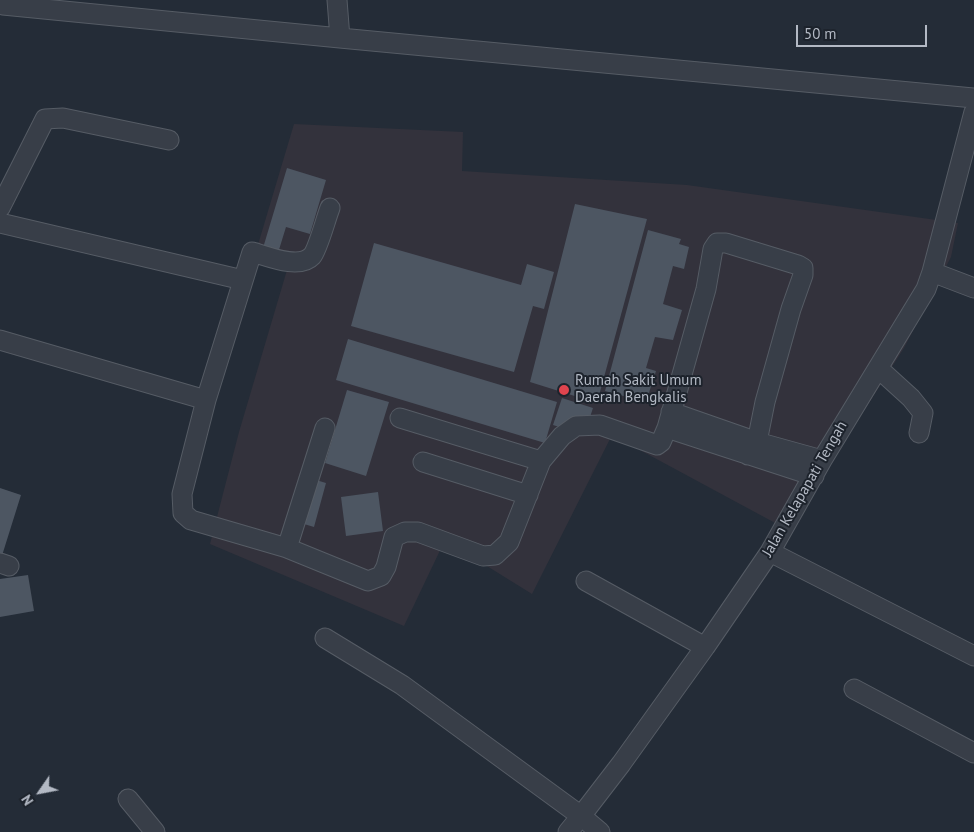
<!DOCTYPE html>
<html>
<head>
<meta charset="utf-8">
<style>
  body { margin:0 }
  #map { position:relative; width:974px; height:832px; overflow:hidden; background:#242c37; font-family:"PT Sans",sans-serif }
  canvas { display:block }
  .north { position:absolute; left:15px; top:767px; width:50px; height:50px; -webkit-text-stroke:4px #1d232c; paint-order:stroke; rotate:237deg; font-size:14px; font-weight:700; line-height:20px; text-align:center; color:#b3b9c4 }
  .north::after { content:''; display:block; margin:auto; width:18px; height:22px; background:#b3b9c4; clip-path:polygon(50% 0,100% 100%,50% 72%,0 100%) }
  .scale { position:absolute; left:796px; top:25px; width:131px; height:22px; box-sizing:border-box; border:2px solid #b3b9c4; border-top:0; padding-left:6px; font-size:15px; line-height:18px; white-space:nowrap; color:#b3b9c4; -webkit-text-stroke:4px #1d232c; paint-order:stroke }
</style>
</head>
<body>
<div id="map">
<canvas width="974" height="832"></canvas>
<div class="north">N</div>
<div class="scale">50 m</div>
</div>
<script>
const ctx = document.querySelector('canvas').getContext('2d');
ctx.lineJoin = 'round';
function fill(path, color) { ctx.fillStyle = color; ctx.fill(path, 'evenodd'); }
function stroke(path, color, width, dash) { ctx.strokeStyle = color; ctx.lineWidth = width; ctx.lineCap = dash ? 'butt' : 'round'; ctx.setLineDash(dash || []); ctx.stroke(path); }
function label(font, color, halo, rows, align = 'center') {
  ctx.font = font + ' "PT Sans",sans-serif'; ctx.lineWidth = 4; ctx.setLineDash([]); ctx.textBaseline = 'middle'; ctx.strokeStyle = halo; ctx.fillStyle = color; for (const [text, x, y, turn = 0] of rows) {
    ctx.save(); ctx.translate(x, y); ctx.rotate((+turn || 0) * Math.PI / 180); ctx.textAlign = isNaN(turn) ? turn : align; if (halo) ctx.strokeText(text, 0, 0); ctx.fillText(text, 0, 0); ctx.restore();
  }
}
const medical = new Path2D(`
  M294,124L463,132L462,171L687,185L958,223L951,257L904,348L828,467L790,531L612,435L532,594L445,540L404,626L210,544L239,432L287,270L254,258Z`);
const building = new Path2D(`
  M287,168L326,180L310,234L286,227L278,253L263,248Z
  M575,204L647,219L597,403L530,382Z
  M648,230L681,239L679,244L689,247L684,269L673,266L663,304L682,310L673,340L655,337L646,368L656,371L647,399L639,396L638,400L605,391Z
  M374,243L521,285L527,264L554,272L544,309L533,306L514,372L351,326Z
  M348,339L557,402L545,443L336,380Z
  M347,390L389,402L366,476L325,463Z
  M562,398L593,408L584,435L553,425Z
  M316,480L326,483L314,527L304,524Z
  M0,488L21,495L0,562Z
  M378,492L383,531L346,536L341,497Z
  M28,575L34,611L0,617V579Z`);
const minor = new Path2D(`
  M337,0L340,38
  M3,5L340,38L974,98
  M0,208L45,119L63,118L169,140
  M330,208C326,218 318,249 312,256C299,270 267,256 252,252L206,400L182,494L183,513L191,520L287,548L368,581L381,576L386,567L394,537L405,532H418L483,556L495,555L509,542L541,461L562,436L576,426L600,425L657,445L661,442L667,428L706,289L713,249L717,243H726L798,265L803,268V275L791,309L765,402L757,442L748,455
  M0,223L243,280
  M932,272L974,288
  M0,340L206,400
  M878,368L911,398L923,413L919,433
  M671,412L757,442L822,460
  M400,418L541,461
  M667,428L814,476
  M423,462L528,495
  M287,548L325,428
  M770,552L974,656
  M0,563L9,566
  M586,581L705,647
  M325,638L402,685L581,816L600,832
  M854,689L974,753
  M128,799L155,832
  M568,832L581,816L621,764L705,647L770,552L822,460L926,289L932,272L974,112`);
const markers = [
  [564,390,6,"#e0444e"]
];
const poiNames = [
  ["Rumah Sakit Umum",575,381],
  ["Daerah Bengkalis",575,398]
];
const streetNames = [
  ["Jalan Kelapapati Tengah",805,489,-60]
];
fill(medical, '#33323c');
fill(building, '#4d5662');
stroke(minor, '#565c65', 21);
stroke(minor, '#383e48', 19);
for (const [x, y, r, color] of markers) { const dot = new Path2D(); dot.arc(x, y, r, 0, 2 * Math.PI); ctx.fillStyle = color; ctx.fill(dot); stroke(dot, '#1d232c', 2); }
label('15px', '#b3b9c4', '#1d232c', poiNames, 'left');
label('15px', '#b3b9c4', '#1d232c', streetNames);
</script>
</body>
</html>
